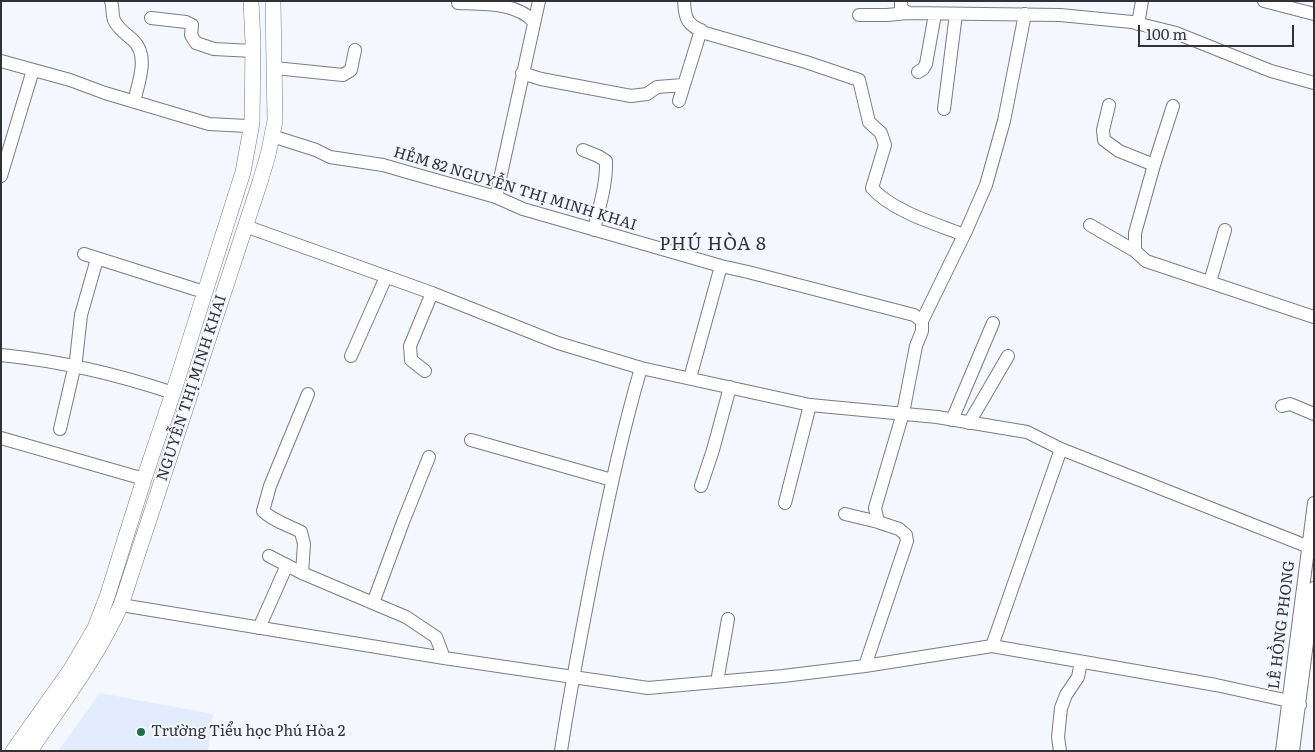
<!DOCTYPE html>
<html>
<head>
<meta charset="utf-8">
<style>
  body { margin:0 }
  #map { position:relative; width:1315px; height:752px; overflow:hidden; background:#f4f7fe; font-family:Literata,serif }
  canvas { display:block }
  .frame { position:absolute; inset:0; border:2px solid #303236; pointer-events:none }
  .scale { position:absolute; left:1138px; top:25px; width:156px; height:22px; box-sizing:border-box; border:2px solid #303236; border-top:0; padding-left:6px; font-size:15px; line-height:18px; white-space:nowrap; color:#303236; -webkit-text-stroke:4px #f4f7fe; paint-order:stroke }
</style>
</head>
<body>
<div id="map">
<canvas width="1315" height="752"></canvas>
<div class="frame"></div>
<div class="scale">100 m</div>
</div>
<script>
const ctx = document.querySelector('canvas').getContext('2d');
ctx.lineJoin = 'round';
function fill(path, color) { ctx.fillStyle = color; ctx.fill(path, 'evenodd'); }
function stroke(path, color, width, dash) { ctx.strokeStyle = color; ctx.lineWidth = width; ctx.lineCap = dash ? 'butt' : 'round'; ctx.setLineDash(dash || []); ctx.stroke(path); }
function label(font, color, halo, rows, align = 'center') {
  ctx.font = font + ' Literata,serif'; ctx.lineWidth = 4; ctx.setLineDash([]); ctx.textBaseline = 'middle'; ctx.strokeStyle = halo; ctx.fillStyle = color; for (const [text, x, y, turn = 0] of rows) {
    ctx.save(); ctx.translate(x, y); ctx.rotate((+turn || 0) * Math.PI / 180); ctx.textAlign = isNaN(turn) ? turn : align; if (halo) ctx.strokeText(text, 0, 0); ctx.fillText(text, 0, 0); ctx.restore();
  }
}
const built = new Path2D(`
  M100,693L213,714L208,751H58Z`);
const minor = new Path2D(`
  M111,1C113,7 112,15 114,20C118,29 126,34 133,40C150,56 138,83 134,102
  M684,1C685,22 688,24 705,33L806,62L859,80L869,122L881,133L885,145L872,188C892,211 936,224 964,235
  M901,1V8L908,13L1060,15L1132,22L1176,33L1271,71L1314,83
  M1264,1L1314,14
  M458,3C483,4 517,2 534,22
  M859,15H887L908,13
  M151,18L186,22L192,25L191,35L196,43L214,49L253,51
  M1138,24L1142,1
  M1,61L70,80L105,93L209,124L247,126L252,123
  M275,68L343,75L351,70L355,50
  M918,72L923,69L926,64L935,14
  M522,73L541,79L631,96L647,94L657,87L683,85
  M679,101L701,30
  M1109,105L1103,130L1104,140L1119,151L1154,165L1135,233V251L1146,261L1314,317
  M944,109L956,14
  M272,136L316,150L330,157L383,165L407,172L496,197L523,209L721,266L748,272L914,315L922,321
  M583,150L598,156L606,161C607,184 599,207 594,230
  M1154,165L1173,106
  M1,176L33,70
  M496,197L539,1
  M1090,225L1135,251
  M245,226L432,293L558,343L641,368L810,405L937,417L1027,432L1061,449L1314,549
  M84,254L204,292
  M1210,282L1225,230
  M1,355C60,361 117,374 173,393
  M351,356L386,277
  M425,371L411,360L410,346L432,293
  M690,378L721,266
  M1282,406L1290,404L1314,414
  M952,420L993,323
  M969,423L1008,356
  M60,429L76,360L81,315L97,259
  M1,438L144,479
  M471,440L612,480
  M701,486L713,450L730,387
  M785,503L810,405
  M845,514L878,522
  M269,556L302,573L406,617L436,637L444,658
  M302,573L304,544L301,532C288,525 273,521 263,511L270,486L308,394
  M373,603L403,522L429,457
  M121,605L444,658L648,688L783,676L865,666L992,646L1216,685L1289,701L1300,705
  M259,628L287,565
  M992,646L1061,449
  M865,666L907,541L906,535L899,529L878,522L875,508L903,413L916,346L922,331V321L966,231L986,185L1004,121L1025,14
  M717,682L728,619
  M561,751C571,684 584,619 597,553C610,491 623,429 641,368
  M1060,751L1058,737L1061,708L1066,695L1078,677L1081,662
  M1282,751L1314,503
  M1293,751L1314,588`);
const major = new Path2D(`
  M13,751L71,669L95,628L107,597L144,479L173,393L243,172L252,123L253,43L251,1
  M30,751C62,703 97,658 121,605L260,182L268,155L275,121L273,1`);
const markers = [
  [141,732,5,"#1c7143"]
];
const streetNames = [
  ["HẺM 82 NGUYỄN THỊ MINH KHAI",515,189,17],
  ["NGUYỄN THỊ MINH KHAI",192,388,-72],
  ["LÊ HỒNG PHONG",1282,625,-83]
];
const poiNames = [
  ["Trường Tiểu học Phú Hòa 2",151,732]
];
const quarterNames = [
  ["PHÚ HÒA 8",713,245]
];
fill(built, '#e3ecfe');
stroke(minor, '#777c86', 14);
stroke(major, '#777c86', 16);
stroke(minor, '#fff', 12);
stroke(major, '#fff', 15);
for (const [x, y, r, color] of markers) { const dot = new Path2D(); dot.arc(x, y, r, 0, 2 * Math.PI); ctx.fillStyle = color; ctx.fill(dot); stroke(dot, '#f4f7fe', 2); }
label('15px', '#303236', '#f4f7fe', streetNames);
label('15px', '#303236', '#f4f7fe', poiNames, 'left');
ctx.letterSpacing = '1px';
label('18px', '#303236', '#f4f7fe', quarterNames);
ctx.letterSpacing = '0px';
</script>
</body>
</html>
